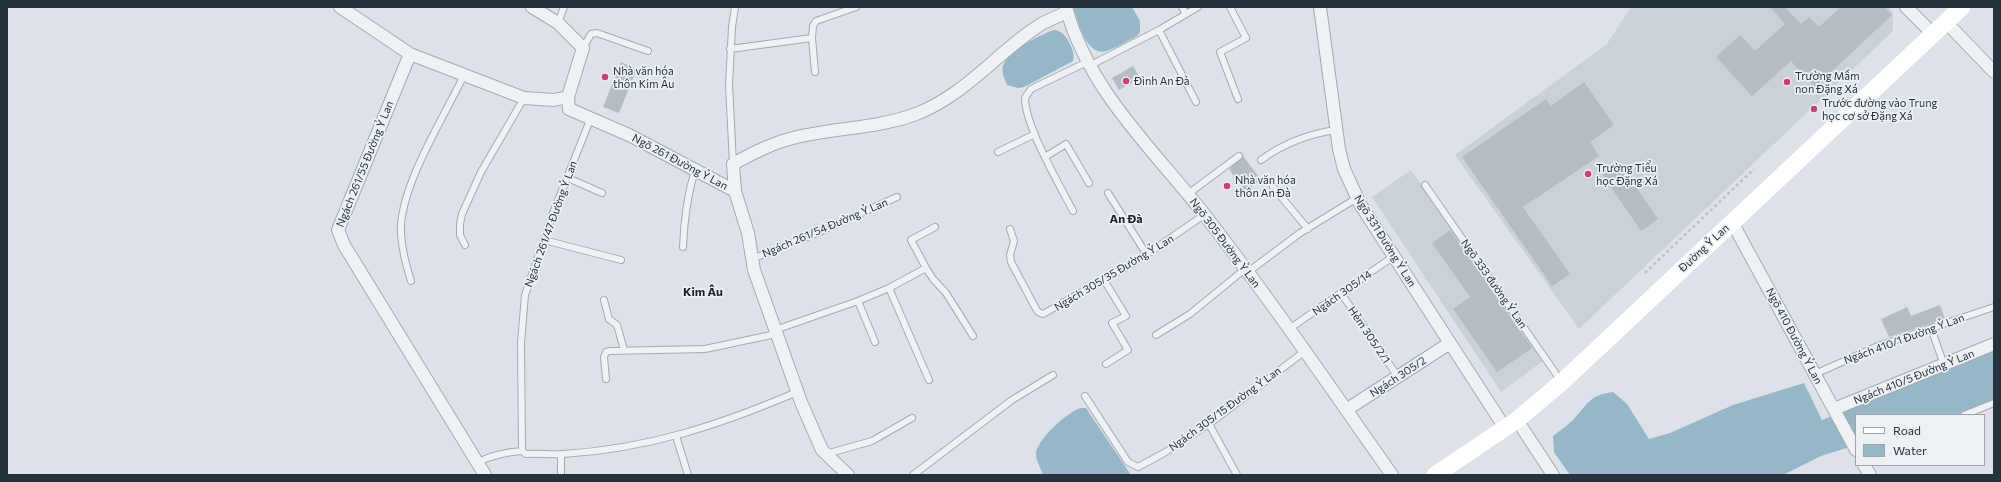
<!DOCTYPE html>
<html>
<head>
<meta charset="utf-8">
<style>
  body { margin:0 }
  #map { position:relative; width:2001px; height:482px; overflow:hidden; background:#dce2e7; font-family:Commissioner,sans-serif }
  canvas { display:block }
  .frame { position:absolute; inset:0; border:8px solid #26333d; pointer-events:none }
  .legend { position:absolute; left:1855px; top:414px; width:130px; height:52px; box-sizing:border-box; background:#ecf1f5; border:1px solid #9da5ab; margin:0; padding:5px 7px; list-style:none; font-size:12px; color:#26333d }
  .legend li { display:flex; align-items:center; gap:8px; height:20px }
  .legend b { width:20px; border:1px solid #9da5ab }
</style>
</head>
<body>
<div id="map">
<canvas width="2001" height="482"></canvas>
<div class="frame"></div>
<ul class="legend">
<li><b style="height:5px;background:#fff"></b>Road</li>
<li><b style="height:11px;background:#96b7c8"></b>Water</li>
</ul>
</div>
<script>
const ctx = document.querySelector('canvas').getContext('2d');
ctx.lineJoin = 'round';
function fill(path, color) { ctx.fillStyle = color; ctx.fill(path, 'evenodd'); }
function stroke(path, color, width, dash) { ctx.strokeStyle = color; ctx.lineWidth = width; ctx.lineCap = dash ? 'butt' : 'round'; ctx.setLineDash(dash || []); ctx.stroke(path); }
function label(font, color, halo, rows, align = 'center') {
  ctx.font = font + ' Commissioner,sans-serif'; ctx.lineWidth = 3.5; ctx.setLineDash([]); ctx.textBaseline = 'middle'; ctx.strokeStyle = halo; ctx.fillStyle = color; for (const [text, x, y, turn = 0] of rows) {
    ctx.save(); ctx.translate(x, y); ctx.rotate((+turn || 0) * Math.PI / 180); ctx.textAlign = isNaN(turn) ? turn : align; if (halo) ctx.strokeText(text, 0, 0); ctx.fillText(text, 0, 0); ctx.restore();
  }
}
const built = new Path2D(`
  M1631,7H1888L1893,12V31L1579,329L1455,155L1607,44Z
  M1411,170L1543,361L1501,392L1372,197Z`);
const water = new Path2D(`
  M1073,7H1132L1140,21V32L1137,36C1127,41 1116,48 1106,51C1086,57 1078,20 1073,7Z
  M1054,30C1065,29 1077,53 1073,61L1024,87L1018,88L1007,85C1005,79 1001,73 1003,66C1008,51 1039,35 1054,30Z
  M1994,350V401L1959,415H1856V445L1821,456L1783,475H1570L1554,452L1553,436C1559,431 1567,426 1573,420C1588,404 1589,395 1613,392L1627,404L1649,439L1670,433L1733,405L1804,383L1822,420Z
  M1080,408H1086L1131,475H1043C1041,469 1036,460 1036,454C1036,440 1068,412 1080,408Z`);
const building = new Path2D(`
  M1770,7H1785L1801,24L1809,17L1819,27L1841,7H1885L1892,15L1815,87L1791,61L1752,96L1716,57L1740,35L1755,51L1785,24Z
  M621,62L637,69L619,113L603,107Z
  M1133,66L1140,78L1119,90L1112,78Z
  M1584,82L1614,125L1590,142L1599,156L1523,207L1570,274L1552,286L1462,157L1546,99L1551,106Z
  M1243,156L1261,180L1245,192L1229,169Z
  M1617,159L1658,219L1641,231L1600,171Z
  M1450,230L1532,348L1497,372L1453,309L1470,297L1432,243Z
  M1940,305L1945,319L1889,337L1881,319L1907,307L1911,316Z`);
const path = new Path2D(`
  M1645,273L1754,169`);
const lane = new Path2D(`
  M1182,7L1186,14
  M1230,7L1246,38L1220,52L1238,99
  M558,23L564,7
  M1159,30L1196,102
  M812,38L815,72
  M583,48L591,34L597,33L648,51
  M730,49L812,38L813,26L816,21L856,7
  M1089,66L1159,30L1198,7
  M998,152L1035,134
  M1045,157L1066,144L1089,183
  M1261,160C1284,143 1308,134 1336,130
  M733,164L729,85L732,27L735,7
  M568,178L602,193
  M1425,185L1561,381
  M1273,187L1308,229
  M1108,193L1147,255
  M1188,194L1239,156
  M1073,211C1059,184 1025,126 1025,98L1031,89L1087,62
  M1010,229L1014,241L1010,255L1011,262L1035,307L1038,312L1043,314L1140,259L1204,215
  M544,240L621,260
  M465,245L460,235V224L462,214L481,172L524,98
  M683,247C684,220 687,196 695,170
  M752,259L817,233L897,197
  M926,268L911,240L935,227
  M1248,272L1300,233L1357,198
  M1104,280L1126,316L1112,323L1128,350L1106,364
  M411,281C405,262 400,243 401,224C405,178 444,117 464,75
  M889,288L929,380
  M1341,293L1398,377
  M604,300L609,319L617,325L624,350
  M858,301L875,342
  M1931,328L1944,365
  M1289,329L1394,256
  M775,330L858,301L889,288L926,268L933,279L946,293L973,336
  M1156,335L1190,314L1245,269
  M1815,374L1878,346L1994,307
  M606,379L604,357L606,352L610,351L705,349L776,334
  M1085,396L1128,462L1138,467L1164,453L1209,424L1305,351
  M1964,415L1994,403
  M1209,424L1237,475
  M676,436L688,475
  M522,451L521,343L525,295L553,213L590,120
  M826,454L872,441L912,418
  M561,455V475
  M478,462C493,455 506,452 522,451L526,454C538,453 550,455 563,454C647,449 720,425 797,392
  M913,475L1012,400L1053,375`);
const street = new Path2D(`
  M340,7L410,54
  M532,7L558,23L583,48L568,97L569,109L629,135L735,191L748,233L754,270L801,402L822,450L848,475
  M1066,7C1088,90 1153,149 1204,214C1270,299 1330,387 1392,475
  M1320,7L1339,149L1344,169L1360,204L1505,428
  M1906,7L1932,33
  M1946,22L1994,72
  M735,191L733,164C753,153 774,142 797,137C836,128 878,128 916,114C961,97 993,58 1031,31L1043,23L1067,12
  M1732,222L1856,450
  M1834,409L1994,344
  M1346,410L1450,343
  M1517,420L1553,475
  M1864,465L1870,475
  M485,475L344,245L338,230L410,54L524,98L554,100L568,97`);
const secondary = new Path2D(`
  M1435,475L1517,420L1562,382L1962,7`);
const markers = [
  [605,77,4,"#d03e6d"],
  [1126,81,4,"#d03e6d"],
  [1787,82,4,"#d03e6d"],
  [1814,109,4,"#d03e6d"],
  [1588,174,4,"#d03e6d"],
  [1227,186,4,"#d03e6d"]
];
const poiNames = [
  ["Nhà văn hóa",613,71],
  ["thôn Kim Âu",613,84],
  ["Trường Mầm",1795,76],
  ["non Đặng Xá",1795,89],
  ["Đình An Đà",1134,81],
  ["Trước đường vào Trung",1822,103],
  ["học cơ sở Đặng Xá",1822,116],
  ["Trường Tiểu",1596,168],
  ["học Đặng Xá",1596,181],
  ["Nhà văn hóa",1235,180],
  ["thôn An Đà",1235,193]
];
const streetNames = [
  ["Ngõ 261 Đường Ỷ Lan",680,162,28],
  ["Ngách 261/55 Đường Ỷ Lan",365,164,-68],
  ["Ngách 261/47 Đường Ỷ Lan",551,224,-70],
  ["Ngách 261/54 Đường Ỷ Lan",825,228,-23],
  ["Ngõ 331 Đường Ỷ Lan",1385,241,58],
  ["Ngõ 305 Đường Ỷ Lan",1225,243,53],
  ["Đường Ỷ Lan",1704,248,-43],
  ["Ngách 305/35 Đường Ỷ Lan",1114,273,-31],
  ["Ngõ 333 đường Ỷ Lan",1494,284,55],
  ["Ngách 305/14",1342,293,-35],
  ["Hẻm 305/2/1",1369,335,56],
  ["Ngõ 410 Đường Ỷ Lan",1794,336,62],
  ["Ngách 410/1 Đường Ỷ Lan",1904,339,-20],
  ["Ngách 305/2",1398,377,-33],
  ["Ngách 410/5 Đường Ỷ Lan",1914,377,-22],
  ["Ngách 305/15 Đường Ỷ Lan",1225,409,-36]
];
const neighbourhoodNames = [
  ["An Đà",1126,219],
  ["Kim Âu",703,292]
];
fill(built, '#cad2d9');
fill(water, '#96b7c8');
fill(building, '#b4bcc4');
stroke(lane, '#a2aab1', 8);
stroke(street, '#a2aab1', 14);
stroke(path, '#bbc0c5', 2.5, [3, 3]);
stroke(lane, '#eff2f5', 6);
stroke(street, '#eff2f5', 12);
stroke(secondary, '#fff', 17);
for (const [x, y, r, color] of markers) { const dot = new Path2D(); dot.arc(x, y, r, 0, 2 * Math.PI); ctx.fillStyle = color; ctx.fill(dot); stroke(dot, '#ecf1f5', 1.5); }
label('11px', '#26333d', '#ecf1f5', poiNames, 'left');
label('11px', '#26333d', '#ecf1f5', streetNames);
label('bold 12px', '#18232e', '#ecf1f5', neighbourhoodNames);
</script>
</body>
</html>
